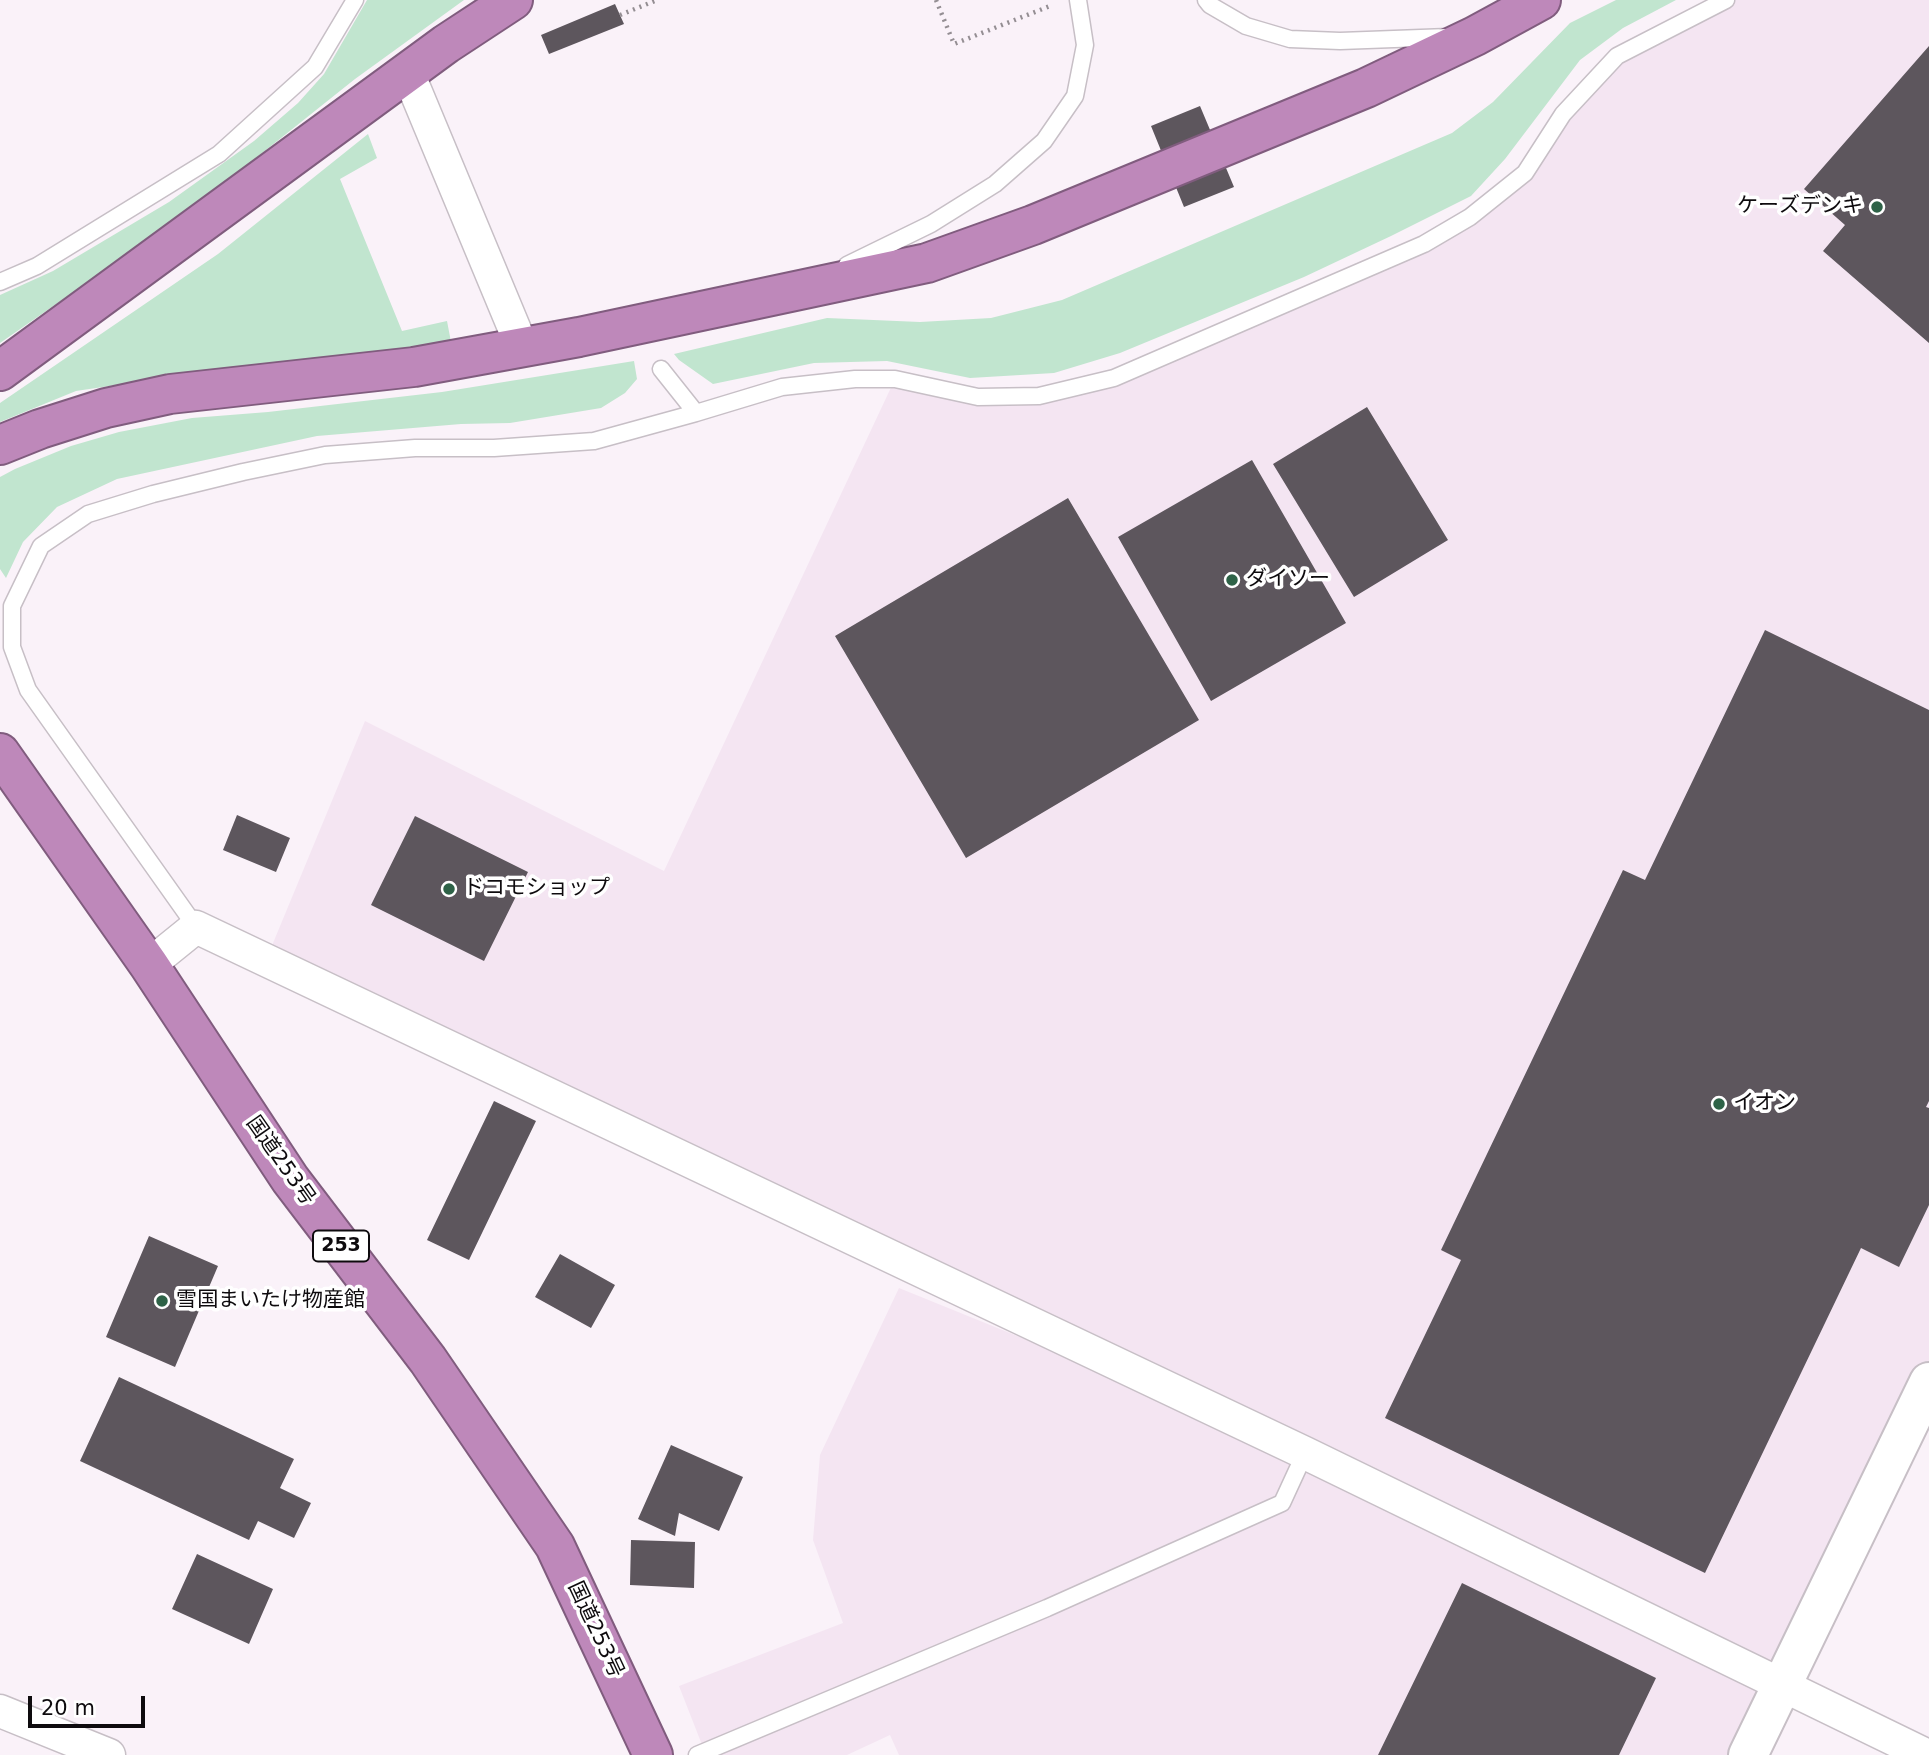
<!DOCTYPE html>
<html>
<head>
<meta charset="utf-8">
<style>
  body { margin:0 }
  #map { position:relative; width:1929px; height:1755px; overflow:hidden; background:#faf2f9; font-family:"DejaVu Sans",sans-serif }
  canvas { display:block }
  .scale { position:absolute; left:28px; top:1696px; width:117px; height:32px; box-sizing:border-box; border:4px solid #0e0b0e; border-top:0; padding-left:9px; font-size:21px; line-height:24px; white-space:nowrap; color:#0e0b0e; -webkit-text-stroke:5px #fff; paint-order:stroke }
</style>
</head>
<body>
<div id="map">
<canvas width="1929" height="1755"></canvas>
<div class="scale">20 m</div>
</div>
<script>
const ctx = document.querySelector('canvas').getContext('2d');
ctx.lineJoin = 'round';
function fill(path, color) { ctx.fillStyle = color; ctx.fill(path, 'evenodd'); }
function stroke(path, color, width, dash) { ctx.strokeStyle = color; ctx.lineWidth = width; ctx.lineCap = dash ? 'butt' : 'round'; ctx.setLineDash(dash || []); ctx.stroke(path); }
function label(font, color, halo, rows, align = 'center') {
  ctx.font = font + ' "DejaVu Sans","Noto Sans JP",sans-serif'; ctx.lineWidth = 7; ctx.setLineDash([]); ctx.textBaseline = 'middle'; ctx.strokeStyle = halo; ctx.fillStyle = color; for (const [text, x, y, turn = 0] of rows) {
    ctx.save(); ctx.translate(x, y); ctx.rotate((+turn || 0) * Math.PI / 180); ctx.textAlign = isNaN(turn) ? turn : align; if (halo) ctx.strokeText(text, 0, 0); ctx.fillText(text, 0, 0); ctx.restore();
  }
}
const built = new Path2D(`
  M1726,0H1929V1382L1748,1755H899L890,1735L847,1755H706L679,1686L843,1623L813,1540L820,1455L899,1288L1288,1446L266,960L365,721L664,871L895,379L978,397L1114,378L1424,244L1525,173L1617,56Z`);
const green = new Path2D(`
  M367,0H464L355,79L207,197L111,266L0,343V295L53,271L169,202L254,141L298,103L324,74Z
  M1616,0H1676L1623,28L1580,60L1505,159L1471,196L1391,236L1304,277L1120,353L1054,373L970,378L887,361L814,363L713,384L679,360L674,354L827,318L920,322L991,318L1062,300L1452,133L1493,102L1570,23Z
  M368,134L377,158L340,179L402,331L447,321L451,342L334,366L190,374L76,391L0,422V403L218,254Z
  M634,361L637,379L625,393L601,408L510,423L461,424L317,436L117,479L57,507L23,542L6,578L0,569V477L15,469L71,446L119,432L192,418L268,412L442,392Z`);
const building = new Path2D(`
  M615,4L624,24L549,54L541,35Z
  M1929,46V343L1823,251L1845,225L1804,189Z
  M1200,106L1234,187L1184,207L1151,126Z
  M1367,407L1448,540L1354,597L1273,464Z
  M1252,460L1346,623L1211,701L1118,537Z
  M1068,498L1199,720L966,858L835,636Z
  M1765,630L1929,710V1101L1926,1107L1929,1108V1205L1899,1267L1861,1248L1705,1573L1385,1418L1461,1260L1441,1250L1623,870L1645,880Z
  M237,815L290,838L276,872L223,850Z
  M415,816L528,872L484,961L371,905Z
  M494,1101L536,1121L469,1260L427,1240Z
  M149,1236L218,1266L175,1367L106,1337Z
  M560,1254L615,1285L591,1328L535,1297Z
  M119,1377L294,1459L280,1488L311,1503L294,1538L258,1521L249,1540L80,1461Z
  M671,1445L743,1477L719,1531L679,1513L675,1536L638,1519Z
  M631,1540L695,1542L694,1588L630,1585Z
  M197,1554L273,1589L249,1644L172,1609Z
  M1462,1583L1656,1678L1619,1755H1378Z`);
const path = new Path2D(`
  M936,0L954,44L1050,6
  M620,15L657,0`);
const lane = new Path2D(`
  M1206,0L1210,5L1246,26L1290,39L1340,41L1448,37
  M847,265L931,224L995,184L1044,141L1075,96L1085,45L1078,0
  M0,282L37,266L219,154L315,67L355,0
  M661,369L696,413
  M196,927L28,690L12,647V606L41,546L88,514L153,494L243,472L325,455L415,448H494L594,441L696,413L782,387L855,379H895L978,397L1039,396L1114,378L1424,244L1470,217L1525,173L1563,114L1617,56L1726,0
  M697,1755L1047,1608L1282,1503L1305,1453`);
const street = new Path2D(`
  M408,73L522,347
  M149,965L196,927L1305,1453L1926,1755
  M0,1711L109,1755`);
const secondary = new Path2D(`
  M1748,1755L1929,1382`);
const highway = new Path2D(`
  M0,371L446,44L513,0
  M0,445L40,429L106,408L170,394L414,367L579,337L927,263L1033,225L1366,88L1475,36L1541,0
  M0,753L149,965L290,1179L428,1360L555,1546L653,1755`);
const markers = [
  [1877,207,7,"#2e6247"],
  [1232,580,7,"#2e6247"],
  [449,889,7,"#2e6247"],
  [1719,1104,7,"#2e6247"],
  [162,1301,7,"#2e6247"]
];
const shields = [
  [341,1246,56]
];
const shieldNames = [
  ["253",341,1246]
];
const poiNames = [
  ["ケーズデンキ",1863,207,"right"],
  ["ダイソー",1246,580],
  ["ドコモショップ",463,889],
  ["イオン",1733,1104],
  ["雪国まいたけ物産館",176,1301]
];
const streetNames = [
  ["国道253号",280,1161,55],
  ["国道253号",595,1630,65]
];
fill(built, '#f4e5f2');
fill(green, '#c1e5cf');
fill(building, '#5d565d');
stroke(lane, '#c7bfc6', 19);
stroke(street, '#c7bfc6', 35);
stroke(secondary, '#c7bfc6', 42);
stroke(highway, '#805c7e', 42);
stroke(path, '#948e93', 4.5, [2, 5]);
stroke(lane, '#fff', 16);
stroke(street, '#fff', 32);
stroke(secondary, '#fff', 38);
stroke(highway, '#be88ba', 38);
for (const [x, y, r, color] of markers) { const dot = new Path2D(); dot.arc(x, y, r, 0, 2 * Math.PI); ctx.fillStyle = color; ctx.fill(dot); stroke(dot, '#fff', 2.5); }
for (const [x, y, w] of shields) { const box = new Path2D(); box.roundRect(x - w / 2, y - 15.5, w, 31, 5); ctx.fillStyle = '#fff'; ctx.fill(box); stroke(box, '#0e0b0e', 2); }
label('bold 19px', '#0e0b0e', null, shieldNames);
label('21px', '#0e0b0e', '#fff', poiNames, 'left');
label('21px', '#0e0b0e', '#fff', streetNames);
</script>
</body>
</html>
